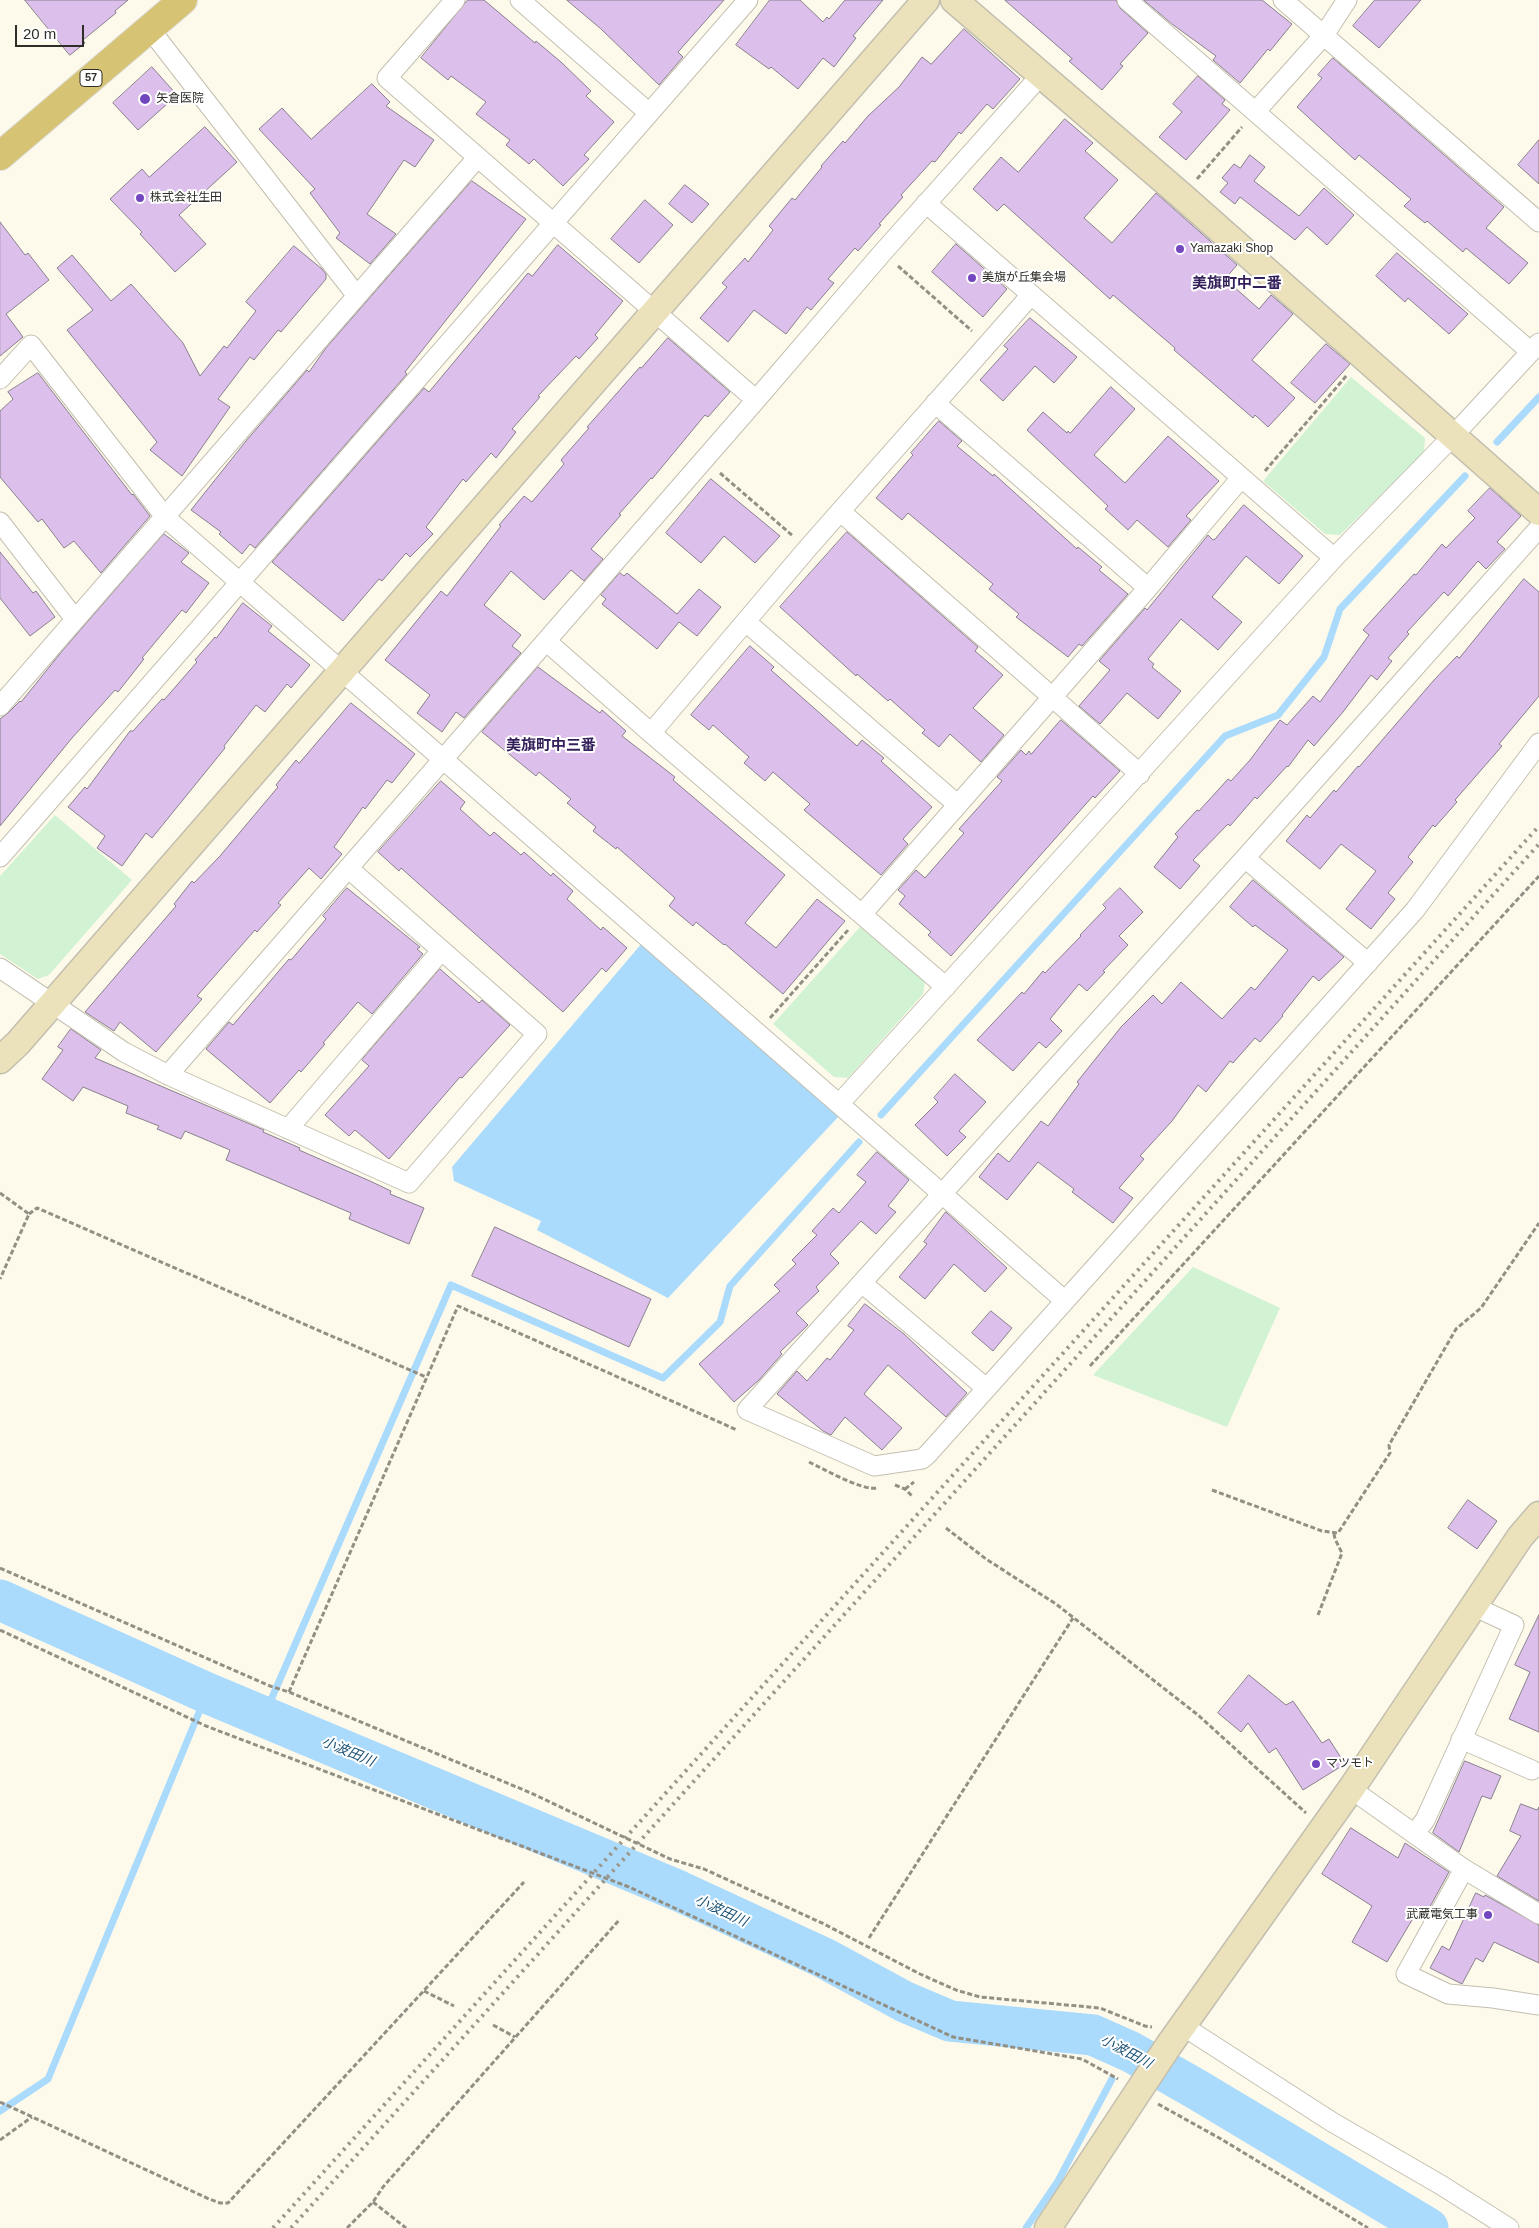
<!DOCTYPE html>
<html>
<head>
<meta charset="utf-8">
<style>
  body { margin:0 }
  #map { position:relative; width:1539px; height:2228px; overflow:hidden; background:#fefaeb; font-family:Helvetica,sans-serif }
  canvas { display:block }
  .scale { position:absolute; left:15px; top:25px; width:69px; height:22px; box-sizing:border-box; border:2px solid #2e2d27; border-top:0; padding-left:6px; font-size:15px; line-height:18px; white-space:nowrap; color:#2e2d27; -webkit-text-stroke:4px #fff; paint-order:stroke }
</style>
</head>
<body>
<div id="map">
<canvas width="1539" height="2228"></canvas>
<div class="scale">20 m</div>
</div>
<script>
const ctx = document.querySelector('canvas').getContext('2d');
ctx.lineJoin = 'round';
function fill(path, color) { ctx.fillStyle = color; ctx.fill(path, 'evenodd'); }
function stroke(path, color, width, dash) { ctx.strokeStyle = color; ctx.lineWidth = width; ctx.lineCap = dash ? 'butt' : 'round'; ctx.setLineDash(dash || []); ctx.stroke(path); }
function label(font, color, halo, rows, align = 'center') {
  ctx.font = font + ' Helvetica,"Noto Sans JP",sans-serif'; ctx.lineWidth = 4; ctx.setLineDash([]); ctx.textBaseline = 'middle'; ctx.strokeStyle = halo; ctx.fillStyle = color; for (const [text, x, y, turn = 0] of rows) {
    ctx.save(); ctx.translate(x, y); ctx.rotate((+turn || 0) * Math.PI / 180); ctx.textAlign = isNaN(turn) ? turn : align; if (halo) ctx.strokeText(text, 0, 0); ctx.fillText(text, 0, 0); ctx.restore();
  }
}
const green = new Path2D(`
  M1351,377L1425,438L1424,453L1340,535L1325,534L1263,481Z
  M55,815L132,880L49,975L38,979L0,954V876Z
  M860,927L925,982L923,994L848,1078L834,1077L773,1024Z
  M1193,1267L1280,1308L1227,1427L1093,1375Z`);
const water = new Path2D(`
  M642,943L840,1115L668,1298L537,1230L541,1221L454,1181L452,1167Z`);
const stream = new Path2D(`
  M1497,442L1539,397
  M881,1115L1225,736L1278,715L1324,657L1340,609L1465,476
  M264,1716L451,1285L663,1378L720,1322L730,1286L859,1142
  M0,2111L48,2079L207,1693
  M1026,2228L1058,2181L1112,2079`);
const river = new Path2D(`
  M0,1600L207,1693L679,1891L824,1958L905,2002L950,2021L1093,2035L1131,2052L1196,2089L1428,2228`);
const building = new Path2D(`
  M25,0H128L115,11L116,13L83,40L85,43L70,55Z
  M468,0H484L535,43L536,41L561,62L591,91L586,96L614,122L584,155L589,159L563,186L534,159L529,164L506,145L510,140L476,114L486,102L451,76L448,80L421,58Z
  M567,0H724L678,52L683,57L659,85L601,29Z
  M770,0H800L823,22L827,17L829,19L845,0H883L853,36L856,38L834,67L823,58L798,89L771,67L769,69L736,45Z
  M1005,0H1116L1120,8L1148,33L1120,64L1123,66L1102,90L1069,61L1072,59Z
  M1144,0H1262L1292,24L1270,51L1268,49L1240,83L1213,60L1216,56L1172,24Z
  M1375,0H1421L1379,48L1353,26Z
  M964,29L1020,79L993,109L987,104L961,134L959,132L935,162L932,161L901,195L903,197L879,224L881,225L858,251L855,248L828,279L834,283L811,310L807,307L786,334L754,310L728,342L700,318L727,287L722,283L745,258L748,262L773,230L769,226L792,198L795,200L822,167L821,166L843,141L845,143L868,116L899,87L922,57L931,64Z
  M1333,58L1504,207L1486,228L1528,263L1509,284L1466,248L1463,252L1427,221L1425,223L1404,206L1411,199L1359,155L1355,160L1297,107L1322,78L1318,75Z
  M152,67L177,95L138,130L113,103Z
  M1198,76L1225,100L1222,104L1230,110L1186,160L1159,137L1182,112L1173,104Z
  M372,84L390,102L386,106L434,140L415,167L404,160L367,214L396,234L370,264L336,238L340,233L310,193L315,189L259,129L282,108L311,139Z
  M1065,119L1093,143L1085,151L1118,180L1084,218L1112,243L1156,193L1237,265L1225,279L1259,309L1271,295L1293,314L1252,360L1295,398L1268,427L1255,415L1253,418L1194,367L1174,350L1175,348L1113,295L1110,299L1004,204L997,211L973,189L1001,157L1018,172Z
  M205,127L237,162L179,215L206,244L175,272L140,234L142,232L110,199L142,169L149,177Z
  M1539,140V184L1518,165Z
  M1250,155L1265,167L1254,181L1299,216L1324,188L1354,215L1327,245L1307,227L1295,240L1240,197L1235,204L1220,192L1228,183L1222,178L1234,164L1240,168Z
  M472,181L526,219L405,372L407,374L255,548L250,544L242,554L219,534L221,532L191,510L246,441L307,370L309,372L326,348Z
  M685,185L709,204L692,223L669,204Z
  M645,200L673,225L639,263L611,239Z
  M0,222L25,255L28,253L49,280L6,314L23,337L0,356Z
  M956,244L1007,289L983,317L932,272Z
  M558,245L623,301L595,335L598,338L579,359L576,356L538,396L540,397L512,429L516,432L496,458L491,453L466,482L463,479L426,527L433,534L410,557L406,553L382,581L379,579L343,621L272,562L424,388L429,392L528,273L532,276Z
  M294,246L322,269L326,274V279L281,332L278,330L254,360L250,357L218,399L230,407L182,476L150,450L157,442L67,330L93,310L57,268L72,255L111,301L131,284L183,343L200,376L224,346L227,348L256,311L246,302Z
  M1397,253L1468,314L1449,334L1408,298L1405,302L1376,276Z
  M1030,318L1077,357L1054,383L1035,366L1003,401L980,380L1008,349L1004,346Z
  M668,338L730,392L708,417L705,415L652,479L651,478L619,514L621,515L591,549L603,559L584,581L571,570L544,600L511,571L484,605L521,635L512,646L521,653L464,718L456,712L442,732L417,713L430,695L385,660L441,591L447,596L501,526L499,525L524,496L532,502L564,464L561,460L589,428L587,427L640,367L641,368Z
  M1326,344L1350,364L1315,403L1291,383Z
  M38,373L132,495L133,494L150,516L101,573L74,541L64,548L42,519L38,522L0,477V411L13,399L8,392Z
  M1111,387L1135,409L1094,455L1125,483L1168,436L1219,481L1186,516L1191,520L1168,547L1137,520L1128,530L1105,509L1108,506L1027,430L1043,412L1067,433L1068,431L1070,433Z
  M939,421L962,441L957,446L993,476L994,474L1077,549L1078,547L1102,567L1099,570L1128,594L1082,646L1079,644L1068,657L1016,617L1019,614L989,589L993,584L908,513L902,520L876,498L913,455L911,453Z
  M711,479L780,536L755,563L724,536L701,563L666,533Z
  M1490,488L1521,516L1497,542L1505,549L1486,569L1478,561L1448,596L1444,592L1407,632L1409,634L1388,658L1392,661L1377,680L1371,675L1343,712L1314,746L1308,740L1288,767L1287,766L1257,799L1255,797L1230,826L1228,824L1193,860L1200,866L1180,889L1154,867L1178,837L1175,834L1197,810L1199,811L1228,779L1231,781L1250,760L1280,720L1287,725L1313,696L1320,702L1369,635L1363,630L1414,574L1416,575L1442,544L1446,548L1475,518L1468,511Z
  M1244,505L1303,556L1279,584L1246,556L1212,597L1242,622L1218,650L1181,619L1148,659L1154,664L1152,667L1181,691L1158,719L1127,693L1100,724L1079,706L1110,670L1099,661L1145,608L1147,610L1208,535L1213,540L1215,539Z
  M847,532L978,647L975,651L1003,675L973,708L1004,735L981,762L950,734L939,747L922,733L925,730L890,699L888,701L857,674L856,676L780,607Z
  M164,534L189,553L181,562L209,583L186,613L182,610L142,658L144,659L118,692L115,690L72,738L0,826V719L8,713L20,701L21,702L63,650Z
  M0,552L33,593L36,591L55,617L30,636L0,598Z
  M620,573L624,576L627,573L677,614L699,589L721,607L697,636L679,622L657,649L602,604L606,599L601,595Z
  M1524,579L1539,592V696L1499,744L1502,746L1455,800L1457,802L1435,827L1433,825L1408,857L1413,862L1388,893L1395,899L1371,929L1346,909L1376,871L1341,844L1320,869L1286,841L1307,815L1310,818L1334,790L1336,792L1358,766L1359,767L1434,680L1457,656L1459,658Z
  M243,603L272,626L268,631L310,665L291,688L287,684L265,712L256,705L224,746L225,748L152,838L146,833L122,866L97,848L105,836L68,807L85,787L87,789L130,731H133L162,699L164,700L197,662L195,660L215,637L216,638Z
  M750,646L774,667L771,670L857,746L862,740L884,758L881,761L932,807L903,839L908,844L881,875L804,810L810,804L773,772L765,781L744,763L749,757L713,725L709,730L691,715Z
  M538,667L600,713L602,710L626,731L622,736L675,777L673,780L785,875L745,923L776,948L817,899L845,921L783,994L725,944L724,945L696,922L693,926L669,906L675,898L617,847L616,849L593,831L596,827L567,803L571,799L539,772L536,776L482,732Z
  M351,703L415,754L392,783L387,780L365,809L363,807L334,847L342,854L321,879L309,868L278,903L281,905L257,932L255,930L197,996L202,999L156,1052L120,1022L114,1031L85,1012L176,906L174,904L192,881L194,883L220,856L278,787L276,785L296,760L299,763Z
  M1061,720L1120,771L1095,798L1093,796L951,956L928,935L931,932L899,904L905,896L898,890L916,870L925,878L964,833L959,829L1002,781L997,777L1021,750L1026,755L1029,751L1031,754Z
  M441,781L465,802L460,809L490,836L494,832L521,855L524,852L551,876L553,873L573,891L567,899L601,930L603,927L627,948L606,972L602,968L563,1012L401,868L399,871L378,852Z
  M1253,880L1344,957L1319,981L1313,976L1282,1015L1283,1016L1260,1042L1255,1038L1233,1063L1230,1061L1206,1092L1198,1085L1172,1121L1140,1156L1144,1159L1119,1188L1133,1198L1113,1223L1072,1192L1074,1189L1038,1162L1007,1200L979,1177L998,1153L1009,1162L1041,1121L1048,1126L1079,1084L1077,1082L1121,1027L1153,995L1162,1004L1181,982L1222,1019L1251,987L1255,990L1288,950L1255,925L1253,927L1230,907Z
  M347,888L420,947L417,949L423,954L372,1014L358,1002L323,1043L325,1044L301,1072L299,1070L270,1103L206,1049L229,1022L233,1025L289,959L291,960L326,919L323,916Z
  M1120,888L1143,912L1119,936L1128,945L1103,971L1105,972L1087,991L1079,984L1050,1019L1062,1031L1046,1048L1039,1042L1013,1071L977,1040L1022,992L1024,994L1043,971L1045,973L1081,936L1080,935L1106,908L1103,905Z
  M440,969L479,1003L482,1000L510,1025L462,1078L460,1077L389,1159L355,1130L349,1136L325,1115L369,1066L362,1060Z
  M71,1029L101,1050L95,1058L264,1130L263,1132L300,1148L299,1150L370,1181L391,1191L390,1194L424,1208L409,1244L349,1219L351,1213L226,1160L230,1150L185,1131L181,1139L157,1129L159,1126L126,1113L128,1106L83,1087L73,1101L42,1079L63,1050L58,1047Z
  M955,1074L986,1102L959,1131L966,1137L947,1156L915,1125L938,1102L934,1098Z
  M877,1152L909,1180L888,1206L896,1212L876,1234L861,1221L830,1254L839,1263L816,1287L819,1291L796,1313L808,1325L780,1352L782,1354L759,1380L734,1402L699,1364L780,1291L774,1285L796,1264L792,1260L817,1235L812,1231L833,1208L839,1213L866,1182L857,1175Z
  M946,1212L1007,1268L985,1292L954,1264L925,1299L899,1277L927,1244L924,1242Z
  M495,1227L651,1299L629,1347L472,1276Z
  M865,1304L904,1334L967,1393L946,1417L888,1365L864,1394L902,1428L882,1450L845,1417L831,1435L823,1431L777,1394L797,1371L807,1381L827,1358L830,1360L854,1330L848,1326Z
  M991,1311L1012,1328L993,1351L972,1333Z
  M1468,1500L1497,1521L1477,1549L1448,1528Z
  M1539,1615V1732L1509,1719L1530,1672L1515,1665Z
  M1249,1675L1286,1705L1293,1701L1322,1743L1329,1739L1345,1764L1303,1790L1276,1748L1269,1753L1248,1723L1241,1732L1218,1713Z
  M1465,1761L1501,1776L1491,1799L1482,1796L1459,1852L1433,1833Z
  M1521,1804L1537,1810L1539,1807V1901L1497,1876L1521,1836L1510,1831Z
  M1351,1828L1398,1858L1405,1843L1449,1872L1426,1914L1418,1910L1387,1962L1352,1942L1372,1906L1322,1874Z
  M1476,1893L1484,1897L1485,1895L1539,1925V1963L1494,1942L1483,1962L1476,1958L1462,1984L1430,1968L1442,1946L1449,1950Z`);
const path = new Path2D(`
  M1197,179L1242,127
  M898,266L972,331
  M1265,471L1347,375
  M720,473L793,536
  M770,1018L849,929
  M0,1193L29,1214L0,1279
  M29,1214L37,1208L426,1377
  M1090,1366L1539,876
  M809,1462C824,1469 862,1491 877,1488
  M895,1485L905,1489L913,1497
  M905,1489L914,1482
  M1212,1490L1322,1531L1338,1533L1390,1453L1389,1445L1456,1329L1481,1308L1539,1223
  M946,1528L986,1559L1056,1604L1198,1715L1306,1813
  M0,1568L270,1686L289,1692L531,1793L670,1859L704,1869L824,1924L920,1974L956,1990L980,1997L1100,2008L1145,2026L1152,2027
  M1318,1615L1342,1553L1335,1539L1334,1534
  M0,1630L206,1726L629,1887L953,2037L1082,2059L1118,2079
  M289,1692L458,1306L737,1430
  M869,1938L1073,1618
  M424,1991L454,2006
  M493,2025L515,2037
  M0,2102L209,2199L220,2203H228L524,1882
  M1158,2104L1221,2139L1368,2228
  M0,2140L32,2117
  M373,2202L406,2228
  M347,2228L373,2202L383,2187L620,1919`);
const street = new Path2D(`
  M455,0L387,78L756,400
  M520,0L649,113
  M1127,0L1531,352
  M1283,0L1539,222
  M149,28L357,296
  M1256,111L1324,35L1347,0
  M926,203L1334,558
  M0,379L31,345L166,518L1064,1300
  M935,403L1148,588
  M841,512L1140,774
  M0,522L75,619
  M1539,528L1245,858L747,1410L874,1466L922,1459L927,1455L1415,910L1539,743
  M746,622L958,805
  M546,641L651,733
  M0,706L477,158
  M0,857L748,0
  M1245,858L1368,963
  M862,914L1148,588L1241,478
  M0,968L124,1052L168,1075L409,1183L537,1034L348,868
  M946,987L651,733L807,549L1031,295
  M168,1075L756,400L883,252L1041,75
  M840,1103L1334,558L1452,437L1539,343
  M288,1129L441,951
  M862,1283L986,1388
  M1461,1739L1532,1770
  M1351,1789L1464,1869L1539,1914
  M1415,1833L1425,1820L1514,1625L1473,1606
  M1464,1869L1406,1974L1448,1994L1493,1998L1539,2005
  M1183,2026L1332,2122L1441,2185L1509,2228`);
const secondary = new Path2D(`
  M954,0L1182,196L1539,512
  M0,1060L18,1043L926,0
  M1048,2228L1169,2045L1351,1789L1520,1537L1539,1515`);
const primary = new Path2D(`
  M0,156L183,0`);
const rail = new Path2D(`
  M273,2228L1539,826
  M291,2228L1539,844`);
const markers = [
  [145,99,6,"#7146bf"],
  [140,198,5,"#7146bf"],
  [1180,249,5,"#7146bf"],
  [972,278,5,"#7146bf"],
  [1316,1764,5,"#7146bf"],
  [1488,1915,5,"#7146bf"]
];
const shields = [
  [91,78,22]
];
const shieldNames = [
  ["57",91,78]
];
const poiNames = [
  ["矢倉医院",156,99],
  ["株式会社生田",150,198],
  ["Yamazaki Shop",1190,249],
  ["美旗が丘集会場",982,278],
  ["マツモト",1326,1764],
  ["武蔵電気工事",1478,1915,"right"]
];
const waterNames = [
  ["小波田川",348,1752,23],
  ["小波田川",721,1911,25],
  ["小波田川",1126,2052,28]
];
const quarterNames = [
  ["美旗町中二番",1237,284],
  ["美旗町中三番",551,746]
];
fill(green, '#d2f3d3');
fill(water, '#aadafc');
stroke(stream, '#aadafc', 7);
stroke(river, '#aadafc', 41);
fill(building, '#ddbfec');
stroke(building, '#88808d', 1);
stroke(street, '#c3bfb0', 21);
stroke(secondary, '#c3bfb0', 29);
stroke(primary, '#dedddc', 30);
stroke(path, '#928f85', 3, [5, 2.5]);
stroke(street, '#fff', 19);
stroke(secondary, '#ebe1ba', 26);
stroke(primary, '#d6c474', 28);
stroke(rail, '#9a978c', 4, [2.5, 5]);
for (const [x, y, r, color] of markers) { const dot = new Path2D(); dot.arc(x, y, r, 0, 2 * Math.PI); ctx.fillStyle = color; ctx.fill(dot); stroke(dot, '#fff', 2); }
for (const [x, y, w] of shields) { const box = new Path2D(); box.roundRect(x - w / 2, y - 8.5, w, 17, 4); ctx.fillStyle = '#fff'; ctx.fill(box); stroke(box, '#2e2d27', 1); }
label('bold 11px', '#2e2d27', null, shieldNames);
label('12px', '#2e2d27', '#fff', poiNames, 'left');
label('italic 14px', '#1c5375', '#fff', waterNames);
label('bold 15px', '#331f59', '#fff', quarterNames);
</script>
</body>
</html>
